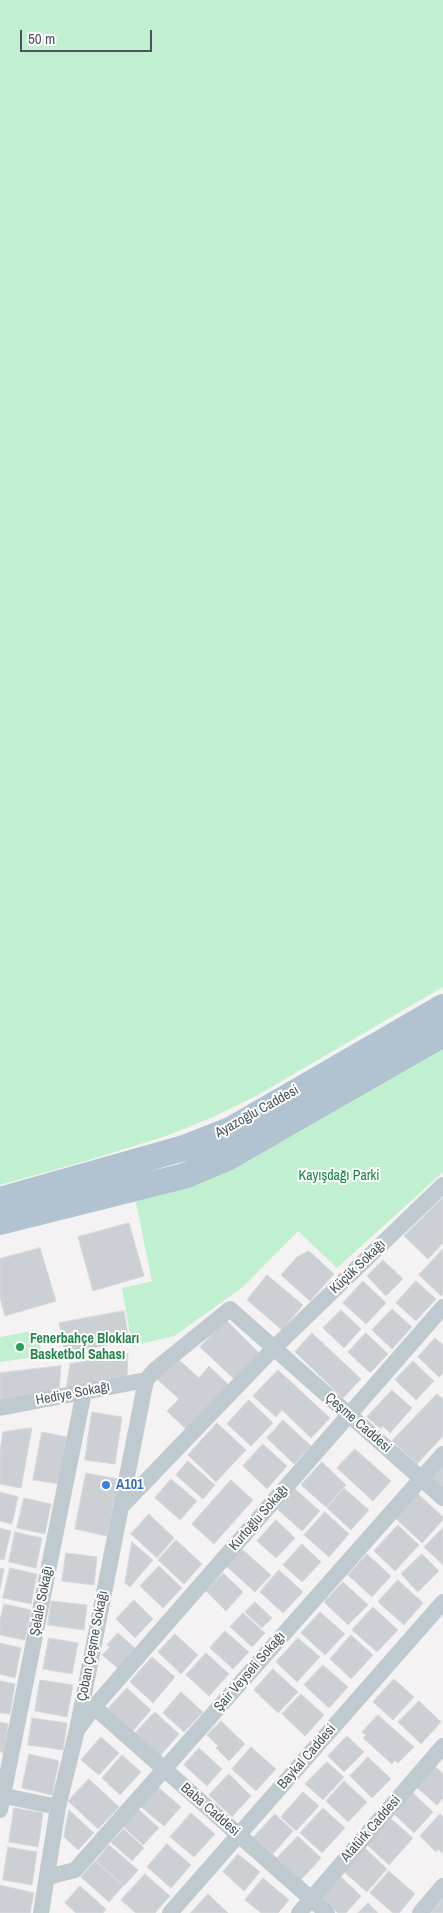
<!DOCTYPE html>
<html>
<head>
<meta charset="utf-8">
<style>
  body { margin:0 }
  #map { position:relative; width:443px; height:1913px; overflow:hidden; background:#f4f2f2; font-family:"Archivo Narrow",sans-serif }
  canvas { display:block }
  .scale { position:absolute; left:20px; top:30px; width:132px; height:22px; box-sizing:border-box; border:2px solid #49565f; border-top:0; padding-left:6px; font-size:15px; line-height:18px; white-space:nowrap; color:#49565f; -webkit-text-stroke:4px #fff; paint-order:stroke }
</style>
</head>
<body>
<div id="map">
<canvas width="443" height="1913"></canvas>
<div class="scale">50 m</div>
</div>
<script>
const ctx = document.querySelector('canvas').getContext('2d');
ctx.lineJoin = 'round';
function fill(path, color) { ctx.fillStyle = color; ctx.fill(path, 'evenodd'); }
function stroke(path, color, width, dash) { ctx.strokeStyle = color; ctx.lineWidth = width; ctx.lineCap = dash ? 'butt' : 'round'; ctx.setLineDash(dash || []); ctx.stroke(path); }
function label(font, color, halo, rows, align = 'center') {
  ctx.font = font + ' "Archivo Narrow",sans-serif'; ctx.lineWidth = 4; ctx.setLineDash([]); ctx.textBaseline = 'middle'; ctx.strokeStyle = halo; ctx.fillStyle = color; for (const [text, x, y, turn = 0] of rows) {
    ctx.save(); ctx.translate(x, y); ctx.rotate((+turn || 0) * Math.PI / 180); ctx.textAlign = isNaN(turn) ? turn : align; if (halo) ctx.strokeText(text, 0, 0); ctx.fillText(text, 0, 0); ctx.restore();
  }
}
const green = new Path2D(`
  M0,0H443V987L256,1096L211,1118L166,1136L86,1161L0,1185Z
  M443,1041V1172L337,1268L298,1231L243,1287L174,1336L132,1346L122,1288L152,1281L135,1198Z
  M37,1330L42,1356L0,1362V1337Z`);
const building = new Path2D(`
  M442,1198L443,1199V1243L428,1259L404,1236Z
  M129,1223L144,1276L93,1291L78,1237Z
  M40,1248L56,1301L5,1316L0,1298V1259Z
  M443,1249V1294L441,1296L419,1275Z
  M309,1251L334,1274L310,1301L281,1275L297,1257Z
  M383,1260L403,1279L386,1296L367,1276Z
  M267,1275L303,1305L282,1330L247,1300Z
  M363,1281L386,1303L366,1324L343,1303Z
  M416,1281L436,1299L416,1321L396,1303Z
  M392,1309L412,1327L392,1349L372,1330Z
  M341,1310L361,1329L344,1348L323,1328Z
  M124,1311L129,1341L65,1353L59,1323Z
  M226,1320L259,1353L234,1379L200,1347Z
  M312,1333L361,1379L343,1398L295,1352Z
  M366,1333L388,1354L370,1373L348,1352Z
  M435,1338L443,1345V1373L439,1377L418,1357Z
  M128,1354L127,1378L66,1390L70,1364Z
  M177,1358L199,1378L209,1366L229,1385L187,1430L167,1411L179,1399L157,1379Z
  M413,1361L434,1381L416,1400L395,1380Z
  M61,1366L59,1391L0,1403V1373Z
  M278,1370L330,1418L311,1438L282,1410L276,1417L253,1396Z
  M392,1390L412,1408L390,1433L383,1426L381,1429L367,1417Z
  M437,1394L443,1399V1436L417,1464L392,1441Z
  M249,1400L273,1423L251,1446L227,1424Z
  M92,1412L122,1417L115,1464L85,1460Z
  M283,1420L311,1446L294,1464L267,1438Z
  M217,1423L246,1450L216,1482L188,1455Z
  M32,1428L21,1488L0,1484V1451L3,1432Z
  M42,1432L67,1437L59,1484L33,1480Z
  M263,1444L287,1466L267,1489L243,1466Z
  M355,1449L391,1481L373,1501L337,1468Z
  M188,1461L215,1485L203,1499L176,1475Z
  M322,1462L346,1485L326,1507L301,1485Z
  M443,1466V1491L431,1479Z
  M86,1473L118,1479L107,1536L75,1529Z
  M171,1479L197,1501L180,1520L155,1498Z
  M231,1480L253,1500L214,1544L192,1524Z
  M344,1488L369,1510L351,1530L327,1508Z
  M295,1489L320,1511L302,1531L277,1509Z
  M0,1492L18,1497L12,1524L0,1521Z
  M417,1493L443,1517V1520L422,1543L394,1517Z
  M24,1498L51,1504L45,1534L17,1528Z
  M325,1512L349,1534L329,1557L304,1535Z
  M149,1514L174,1538L157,1558L131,1534Z
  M276,1520L295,1538L276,1558L257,1541Z
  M398,1525L419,1545L395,1571L374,1551Z
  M0,1528L11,1531L4,1560L0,1559Z
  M443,1528V1565L424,1547Z
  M15,1532L42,1538L36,1568L9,1562Z
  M176,1540L202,1564L184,1584L158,1560Z
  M132,1542L153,1560L130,1587L125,1583Z
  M302,1544L321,1562L302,1582L283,1565Z
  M242,1549L271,1575L255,1592L226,1566Z
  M66,1553L97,1557L94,1585L62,1581Z
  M367,1554L391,1576L372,1597L348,1575Z
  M422,1554L439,1571L418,1592L401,1574Z
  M159,1566L182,1588L163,1608L140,1586Z
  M0,1568L4,1569L0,1589Z
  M10,1568L37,1574L31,1604L3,1598Z
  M279,1570L303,1592L283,1613L260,1592Z
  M223,1573L243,1592L226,1611L206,1591Z
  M398,1580L423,1603L404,1625L378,1602Z
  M343,1582L368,1605L348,1625L324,1602Z
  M134,1600L153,1619L135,1638L116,1619Z
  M51,1601L87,1605L84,1630L48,1625Z
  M255,1602L272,1618L262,1628L245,1612Z
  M4,1604L31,1610L25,1640L0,1635V1621Z
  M373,1607L398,1630L377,1652L352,1630Z
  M320,1612L345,1634L325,1655L301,1633Z
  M243,1613L265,1633L252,1647L230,1627Z
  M225,1631L249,1652L233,1669L210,1648Z
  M118,1633L137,1650L120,1670L102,1655L110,1647L107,1645Z
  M175,1634L198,1655L181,1674L158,1652Z
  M351,1635L373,1655L351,1679L330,1659Z
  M49,1638L78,1643L72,1674L43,1669Z
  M298,1638L320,1657L297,1682L276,1662Z
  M0,1643L21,1648L15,1678L0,1674Z
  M206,1653L229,1674L209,1696L186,1675Z
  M152,1657L175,1677L153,1703L130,1682Z
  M323,1665L348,1687L329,1708L304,1685Z
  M273,1669L298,1692L278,1713L254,1690Z
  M394,1679L414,1697L393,1720L373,1702Z
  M40,1680L73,1685L67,1717L35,1711Z
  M0,1681L15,1684L10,1714L0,1713Z
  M127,1688L151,1710L132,1732L108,1709Z
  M181,1692L203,1712L184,1732L163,1713Z
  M301,1694L324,1715L305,1736L282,1714Z
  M419,1701L441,1722L421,1744L398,1722Z
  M155,1712L179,1734L160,1756L135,1733Z
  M378,1715L414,1747L398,1763L395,1760L392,1764L363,1738L366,1735L362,1732Z
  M32,1718L67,1723L63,1750L28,1745Z
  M221,1721L245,1744L229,1761L216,1748L218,1746L207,1735Z
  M0,1722L8,1724L4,1752H0Z
  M347,1736L364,1752L344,1772L328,1756Z
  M101,1737L119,1753L99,1775L81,1760Z
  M251,1747L276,1769L256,1791L232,1769Z
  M199,1748L222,1769L207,1786L184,1765Z
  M29,1754L59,1761L52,1795L22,1788Z
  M122,1755L141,1772L120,1795L102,1778Z
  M368,1757L391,1779L372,1798L350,1776Z
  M327,1762L344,1777L323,1800L305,1784Z
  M434,1765L443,1774V1798L437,1805L415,1786Z
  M229,1774L251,1796L232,1817L209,1795Z
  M89,1779L119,1807L98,1829L68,1801Z
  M344,1781L367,1802L348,1822L326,1801Z
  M158,1787L181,1807L164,1826L141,1807Z
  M411,1791L433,1812L414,1833L392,1812Z
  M303,1792L319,1806L296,1831L281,1817Z
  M14,1808L43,1813L38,1847L9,1842Z
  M323,1808L345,1828L322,1853L300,1833Z
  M138,1809L159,1828L143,1845L123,1826Z
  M69,1810L94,1833L78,1850L64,1837Z
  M191,1813L215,1834L194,1857L170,1837Z
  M275,1814L293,1831L273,1854L253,1838Z
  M440,1814L443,1817V1854L438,1849L436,1852L420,1836Z
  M389,1817L413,1838L389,1865L365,1843Z
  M124,1829L144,1848L132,1861L111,1842Z
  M298,1836L321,1858L301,1880L277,1858Z
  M167,1844L191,1865L171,1888L147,1867Z
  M109,1845L138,1870L124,1886L96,1861Z
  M8,1847L37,1852L32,1885L3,1880Z
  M365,1848L387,1869L367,1892L344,1872Z
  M238,1854L260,1872L244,1891L223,1872Z
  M95,1861L123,1886L109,1902L81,1877Z
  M389,1871L415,1894L399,1913H393L370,1893Z
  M145,1874L170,1896L155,1913H136L121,1900Z
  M338,1874L361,1896L346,1913H338L319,1895Z
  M263,1878L289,1900L278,1913H261L245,1900Z
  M0,1885L34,1893L30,1913H0Z
  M80,1886L106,1909L103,1913H76L65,1903Z
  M208,1894L228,1913H191Z
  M443,1899V1913H431Z
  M368,1903L378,1913H358Z`);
const minor = new Path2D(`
  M146,1380L156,1369L230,1309L443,1498
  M0,1408L146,1380
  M121,1507L274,1348L443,1185
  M94,1707L327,1913
  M77,1730L94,1707L443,1307
  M0,1795L58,1807
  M0,1810L84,1392
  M48,1877L75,1870L443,1454
  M41,1913L58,1807L77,1730L146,1380
  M170,1913L443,1602
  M299,1913L443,1746
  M420,1913L443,1886`);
const primary = new Path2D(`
  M0,1200L184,1148L232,1129L443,1007
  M0,1222L184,1176L227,1158L443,1034`);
const markers = [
  [20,1347,5,"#2e9e5b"],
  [106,1485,5,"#3f7fe0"]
];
const streetNames = [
  ["Ayazoğlu Caddesi",257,1112,-29],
  ["Küçük Sokağı",358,1267,-44],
  ["Hediye Sokağı",73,1394,-11],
  ["Çeşme Caddesi",358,1423,41],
  ["Kurtoğlu Sokağı",259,1518,-49],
  ["Şelale Sokağı",42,1601,-79],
  ["Çoban Çeşme Sokağı",93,1646,-79],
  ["Şair Veyseli Sokağı",250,1672,-49],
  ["Baykal Caddesi",307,1757,-49],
  ["Baba Caddesi",210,1810,41],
  ["Atatürk Caddesi",371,1829,-49]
];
const parkNames = [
  ["Kayışdağı Parki",339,1176]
];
const leisureNames = [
  ["Fenerbahçe Blokları",30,1339],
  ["Basketbol Sahası",30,1355]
];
const shopNames = [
  ["A101",116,1485]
];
fill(green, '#c1f0d0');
fill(building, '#cccfd4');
stroke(building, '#d6d8dd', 1);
stroke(minor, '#bfcad0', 16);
stroke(primary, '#b1c3d0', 26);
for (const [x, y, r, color] of markers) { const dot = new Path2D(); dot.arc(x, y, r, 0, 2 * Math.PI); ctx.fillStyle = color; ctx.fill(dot); stroke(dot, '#fff', 2); }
label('14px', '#49565f', '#fff', streetNames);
label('14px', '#178446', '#fff', parkNames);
label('bold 14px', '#27864d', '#fff', leisureNames, 'left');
label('bold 14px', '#366cbe', '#fff', shopNames, 'left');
</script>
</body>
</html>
